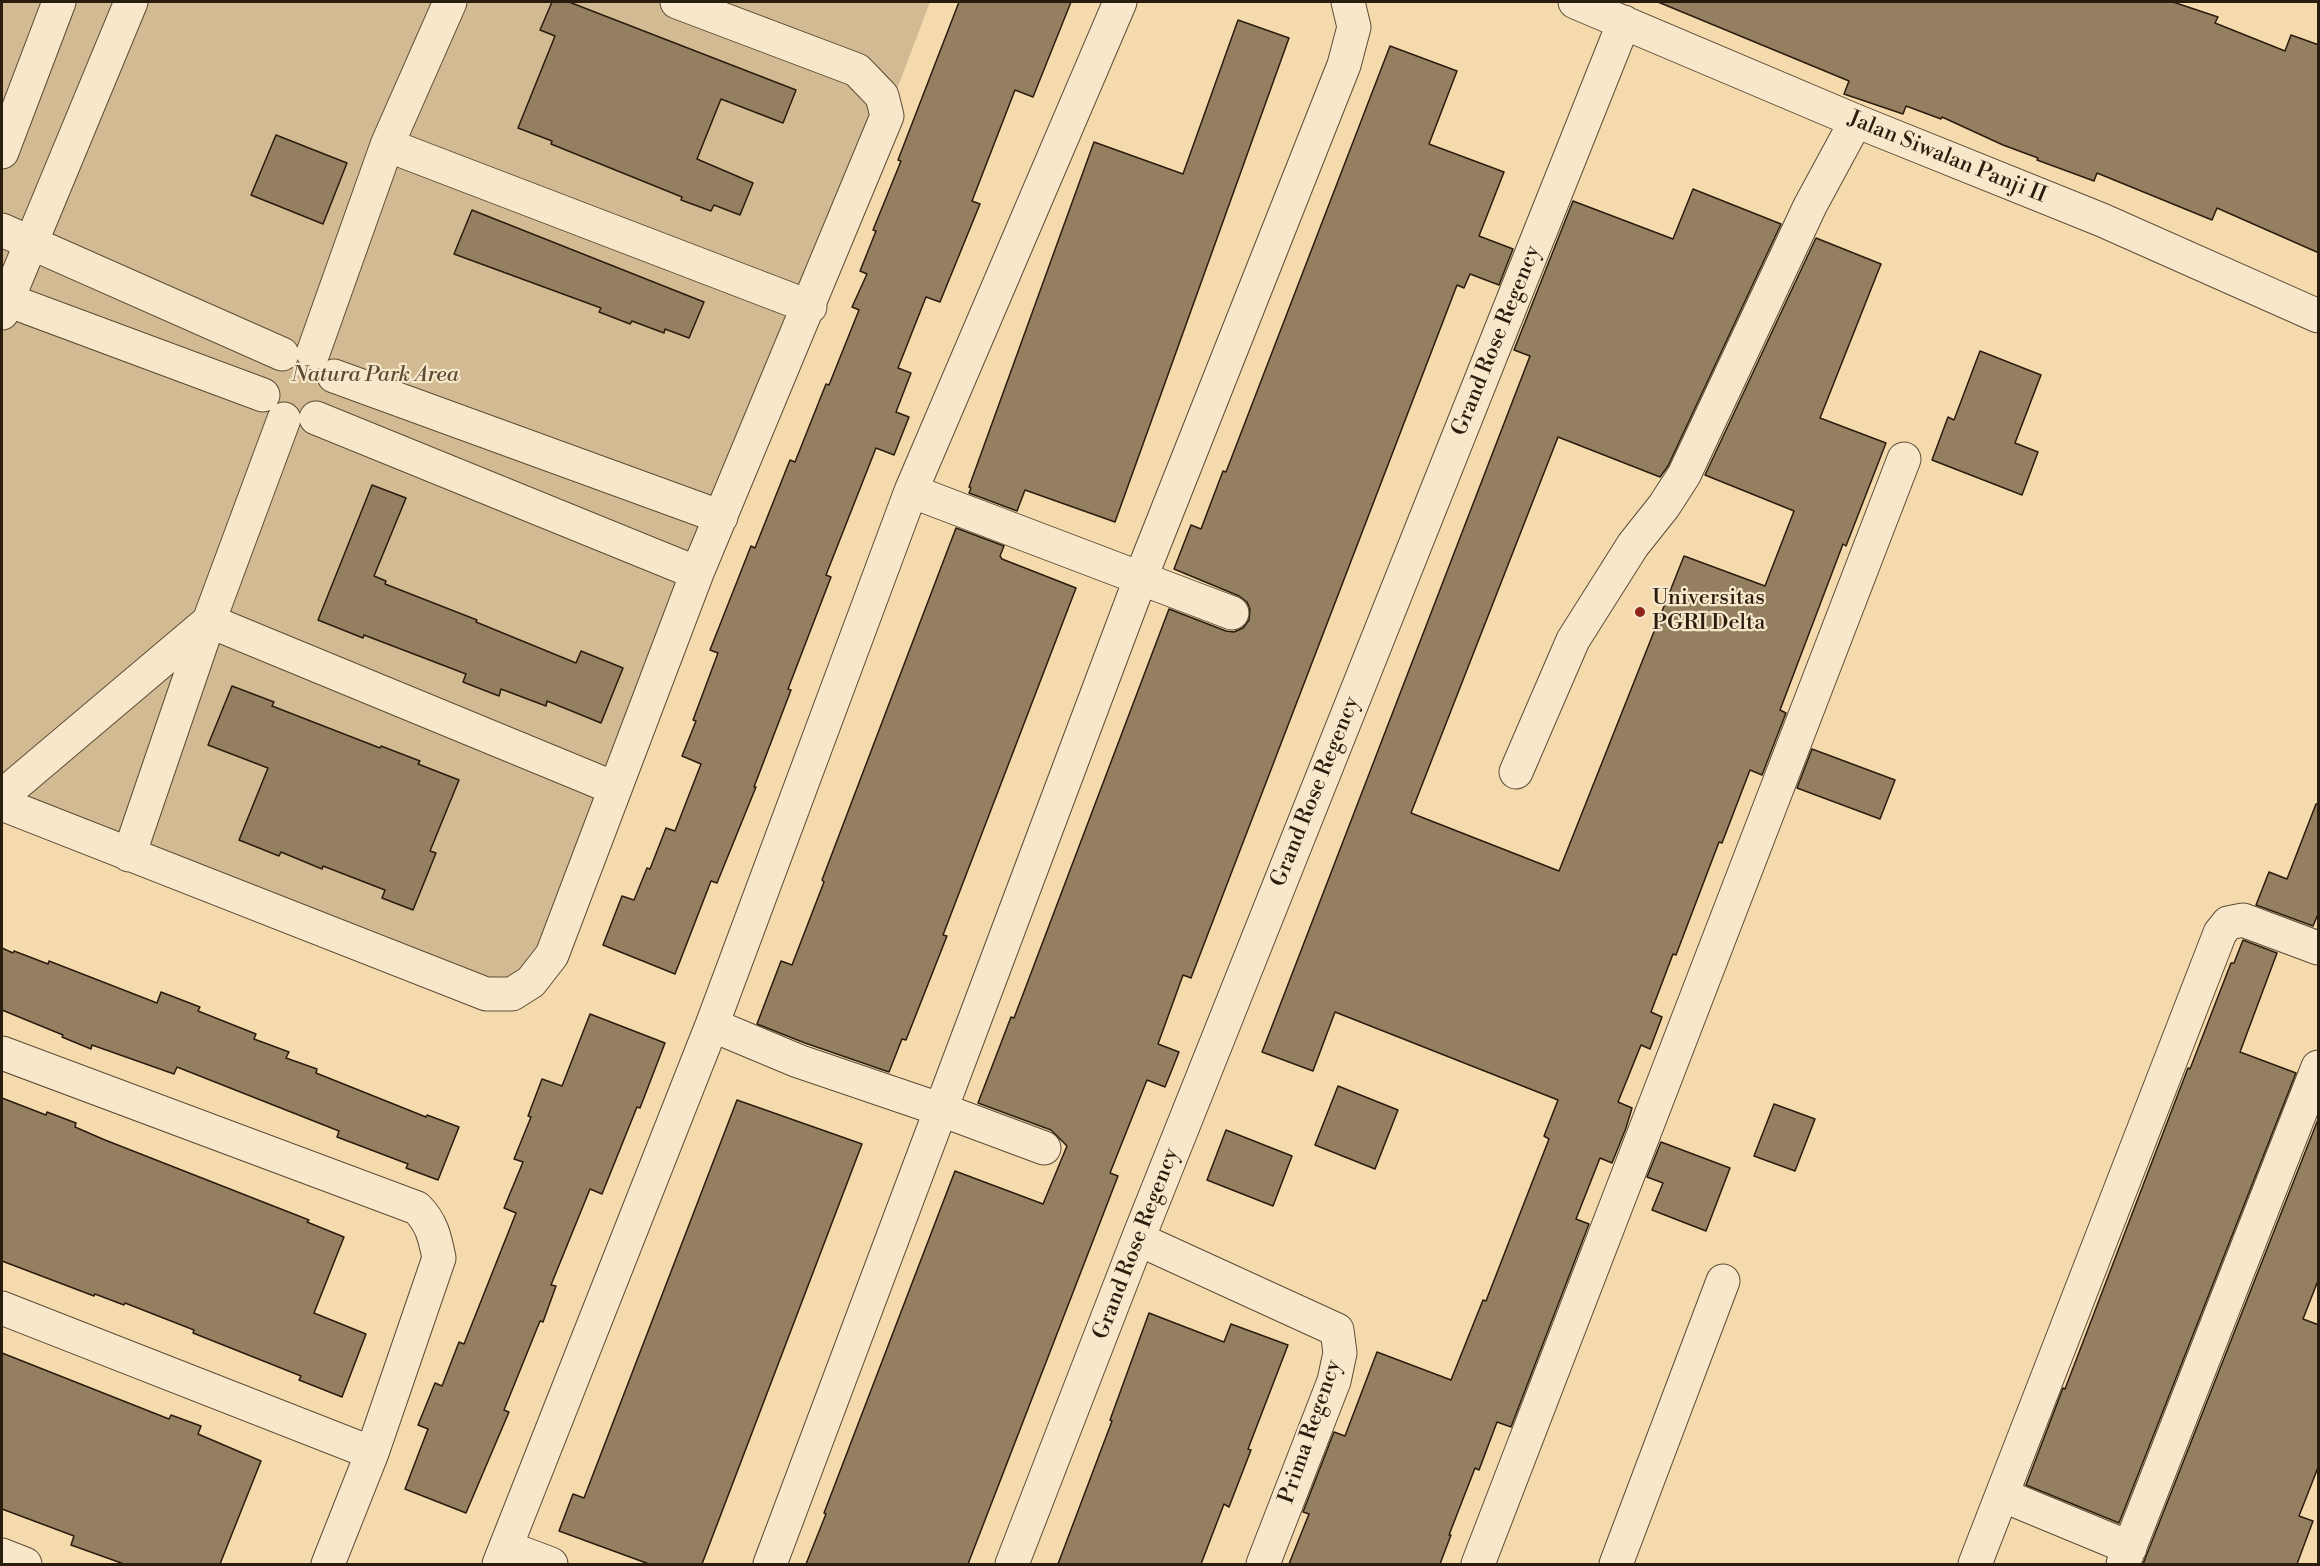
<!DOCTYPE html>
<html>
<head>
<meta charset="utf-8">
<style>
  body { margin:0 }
  #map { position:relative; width:2320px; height:1566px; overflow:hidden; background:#f5daae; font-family:"Libre Bodoni",serif }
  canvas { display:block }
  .frame { position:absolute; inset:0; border:3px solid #2a1d0e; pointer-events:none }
</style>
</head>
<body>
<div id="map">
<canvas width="2320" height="1566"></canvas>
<div class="frame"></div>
</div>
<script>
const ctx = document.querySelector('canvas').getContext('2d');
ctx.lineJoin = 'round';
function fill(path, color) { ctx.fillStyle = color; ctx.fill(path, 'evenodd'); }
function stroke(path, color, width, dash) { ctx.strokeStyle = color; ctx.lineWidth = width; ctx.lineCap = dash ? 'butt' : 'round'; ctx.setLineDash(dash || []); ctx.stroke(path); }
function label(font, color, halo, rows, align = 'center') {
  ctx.font = font + ' "Libre Bodoni",serif'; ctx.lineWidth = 4.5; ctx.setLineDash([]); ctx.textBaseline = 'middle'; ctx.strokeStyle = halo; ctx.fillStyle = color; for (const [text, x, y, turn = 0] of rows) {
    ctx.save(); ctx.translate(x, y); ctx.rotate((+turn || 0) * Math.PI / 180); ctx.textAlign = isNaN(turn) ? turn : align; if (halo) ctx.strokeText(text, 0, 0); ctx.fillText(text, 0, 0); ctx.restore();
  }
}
const green = new Path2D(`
  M2,2H930L887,116L552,955L512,994L2,804Z`);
const building = new Path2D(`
  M552,2H569L796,90L783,123L721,99L697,159L753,183L740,215L714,205L711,211L681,200L682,197L551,144L552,141L518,128L555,36L540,30Z
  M959,2H1071L1033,97L1015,90L972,201L980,204L940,302L926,297L898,368L911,373L896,412L909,417L894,455L876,448L826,575L831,577L788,689L791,690L754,787H756L717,883L711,881L675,974L603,945L622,896L634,900L647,868L650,869L666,828L675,831L701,764L682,756L696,721L693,720L718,653L710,650L751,546L755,548L790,460L795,462L826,384L829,385L859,310L852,307L867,274L860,271L876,231L873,230L901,161L898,160Z
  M1658,2H2173L2218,17L2215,23L2285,51L2291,35L2319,45V253L2217,208L2212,220L2097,173L2094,181L2037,160L2038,158L2003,145L1942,117L1941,119L1906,106L1903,114L1844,94L1849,81Z
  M1238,20L1289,38L1115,522L1025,490L1017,511L969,493L971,488L969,487L1094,142L1183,174Z
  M1390,46L1457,71L1429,144L1504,172L1479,236L1513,249L1499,285L1470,274L1464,288L1457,285L1191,978L1183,975L1158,1044L1179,1052L1165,1087L1147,1080L1110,1173L1118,1176L968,1564H806L826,1514L824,1513L955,1171L1043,1204L1067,1146L1051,1130L978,1103L1011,1017L1014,1018L1169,609L1226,631L1234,632L1243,628L1249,620L1250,609L1247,602L1239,596L1174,569L1191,525L1201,529L1223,471L1226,472Z
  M276,135L347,163L323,224L251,195Z
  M1693,189L1781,224L1668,466L1660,477L1558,437L1411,813L1559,871L1684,556L1765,586L1794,511L1705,475L1816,238L1881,264L1820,418L1886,443L1846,546L1843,544L1780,710L1786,713L1762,775L1750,770L1722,843L1719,842L1676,955L1673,954L1651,1012L1662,1017L1650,1049L1641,1045L1618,1102L1632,1108L1626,1128L1612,1163L1600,1158L1576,1219L1589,1224L1511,1427L1497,1422L1479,1470L1475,1468L1449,1535H1451L1440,1564H1289L1309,1514L1303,1512L1334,1432L1345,1436L1377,1352L1451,1380L1483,1300L1486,1301L1549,1139L1544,1136L1558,1100L1335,1012L1313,1071L1262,1052L1530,356L1514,350L1573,201L1673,239Z
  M472,210L704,302L689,338L665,329L664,333L632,321L630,324L599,312L601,308L454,254Z
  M1980,351L2041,375L2015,443L2038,452L2022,495L1932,460L1948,417L1954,420Z
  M372,485L406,498L374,576L386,581L385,584L477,620L476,622L576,663L581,651L623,668L601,723L547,701L546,706L501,689L499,696L463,682L466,674L364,635L363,638L318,620Z
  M956,528L1004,546L1000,556L1002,559L1076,588L943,935L947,936L921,1002L906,1040L902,1039L889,1072L805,1043L757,1024L781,961L792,965L824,882L822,880Z
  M232,686L274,702L272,706L380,748L381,746L420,761L418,764L459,780L430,851L436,853L413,910L382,898L385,890L323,866L322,869L281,852L279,856L239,840L268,768L208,745Z
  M1812,749L1895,780L1880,819L1797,788Z
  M2316,804H2319V912L2313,926L2256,905L2269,872L2287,879Z
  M2243,940L2277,953L2240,1052L2296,1073L2119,1523L2026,1485L2063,1388L2065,1389L2188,1068L2190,1069L2231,963H2234Z
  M2,948L13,953L14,951L48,964L49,961L157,1003L161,992L200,1007L198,1011L256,1034L254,1039L289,1052L286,1058L317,1069L316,1073L426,1117L427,1115L459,1127L438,1180L406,1168L408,1164L337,1137L339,1131L177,1067L174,1074L92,1045L91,1049L62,1037L63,1035L2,1010Z
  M590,1014L665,1043L640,1108L637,1107L602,1194L590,1189L551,1285L556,1286L543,1322L540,1321L504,1410L509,1412L466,1513L405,1489L428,1429L418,1425L435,1383L442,1386L459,1342L464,1344L516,1213L504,1208L523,1162L514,1159L531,1117L528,1116L542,1079L562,1086Z
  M1338,1086L1398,1110L1375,1169L1315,1145Z
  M2,1098L46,1115L47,1112L76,1123L75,1127L105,1140L309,1220L307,1222L344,1237L314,1313L366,1334L342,1397L299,1380L301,1376L193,1333L194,1330L125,1303L124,1305L95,1294L94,1296L2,1261Z
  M737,1100L862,1144L702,1564H649L559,1531L573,1494L584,1498Z
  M1774,1104L1815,1119L1795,1171L1754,1156Z
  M2319,1117V1278L2303,1319L2319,1325V1465L2299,1516L2313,1521L2297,1564H2143Z
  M1226,1130L1292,1156L1273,1206L1207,1180Z
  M1661,1142L1730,1168L1706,1231L1652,1210L1663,1183L1647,1177Z
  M1149,1313L1224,1342L1231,1324L1288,1345L1248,1449L1251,1450L1229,1507L1224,1504L1201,1564H1058L1112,1421L1110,1420Z
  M2,1353L169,1419L171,1415L201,1426L198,1434L261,1461L220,1564H124L71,1545L74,1536L2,1509Z`);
const minor = new Path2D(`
  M1575,2L1856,121L2102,220L2318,316
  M387,145L810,307
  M2,152L59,2
  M2,230L282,354
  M2,298L263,395
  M2,313L131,2
  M313,353L387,145L450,2
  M334,376L721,517
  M316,418L697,573
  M911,491L1232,613
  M1516,772L1573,640L1633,545L1664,506L1684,475L1810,206L1856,121
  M2,796L209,621L614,788
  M2,804L486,994H512L531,982L552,955L697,573L887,116L882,96L857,70L677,2
  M129,855L209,621L284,419
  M712,1025L798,1061L942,1110L1044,1148
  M2,1053L417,1208C432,1223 435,1238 439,1258L372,1453L328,1564
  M1138,1239L1337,1330L1340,1353L1334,1381L1263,1564
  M2,1308L372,1453
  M2002,1495L2130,1548
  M506,1547L551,1564
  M2,1555L25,1564
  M499,1564L712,1025L911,491L1120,2
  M770,1564L1141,577L1344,65L1354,27L1348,2
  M1012,1564L1138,1239L1624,22
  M1478,1564L1904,459
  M1616,1564L1723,1281
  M1975,1564L2220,933L2228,923L2243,920L2318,948
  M2123,1564L2318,1067`);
const markers = [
  [1640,612,6,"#8f2418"]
];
const streetNames = [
  ["Jalan Siwalan Panji II",1947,158,22],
  ["Grand Rose Regency",1497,341,-68],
  ["Grand Rose Regency",1316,792,-68],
  ["Grand Rose Regency",1137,1244,-69],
  ["Prima Regency",1311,1432,-71]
];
const parkNames = [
  ["Natura Park Area",375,376]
];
const poiNames = [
  ["Universitas",1652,599],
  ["PGRI Delta",1652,624]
];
fill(green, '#d2ba93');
fill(building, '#947f61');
stroke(building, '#2a1d0e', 1.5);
stroke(minor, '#5d4c36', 35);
stroke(minor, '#f8e7ca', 33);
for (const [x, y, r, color] of markers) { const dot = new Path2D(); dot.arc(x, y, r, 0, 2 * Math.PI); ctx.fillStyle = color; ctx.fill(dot); stroke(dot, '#f8e7ca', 2); }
label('22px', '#2a1d0e', '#f8e7ca', streetNames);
label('italic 22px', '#5c4c36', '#f8e7ca', parkNames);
label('22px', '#2a1d0e', '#f8e7ca', poiNames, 'left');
</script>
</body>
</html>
